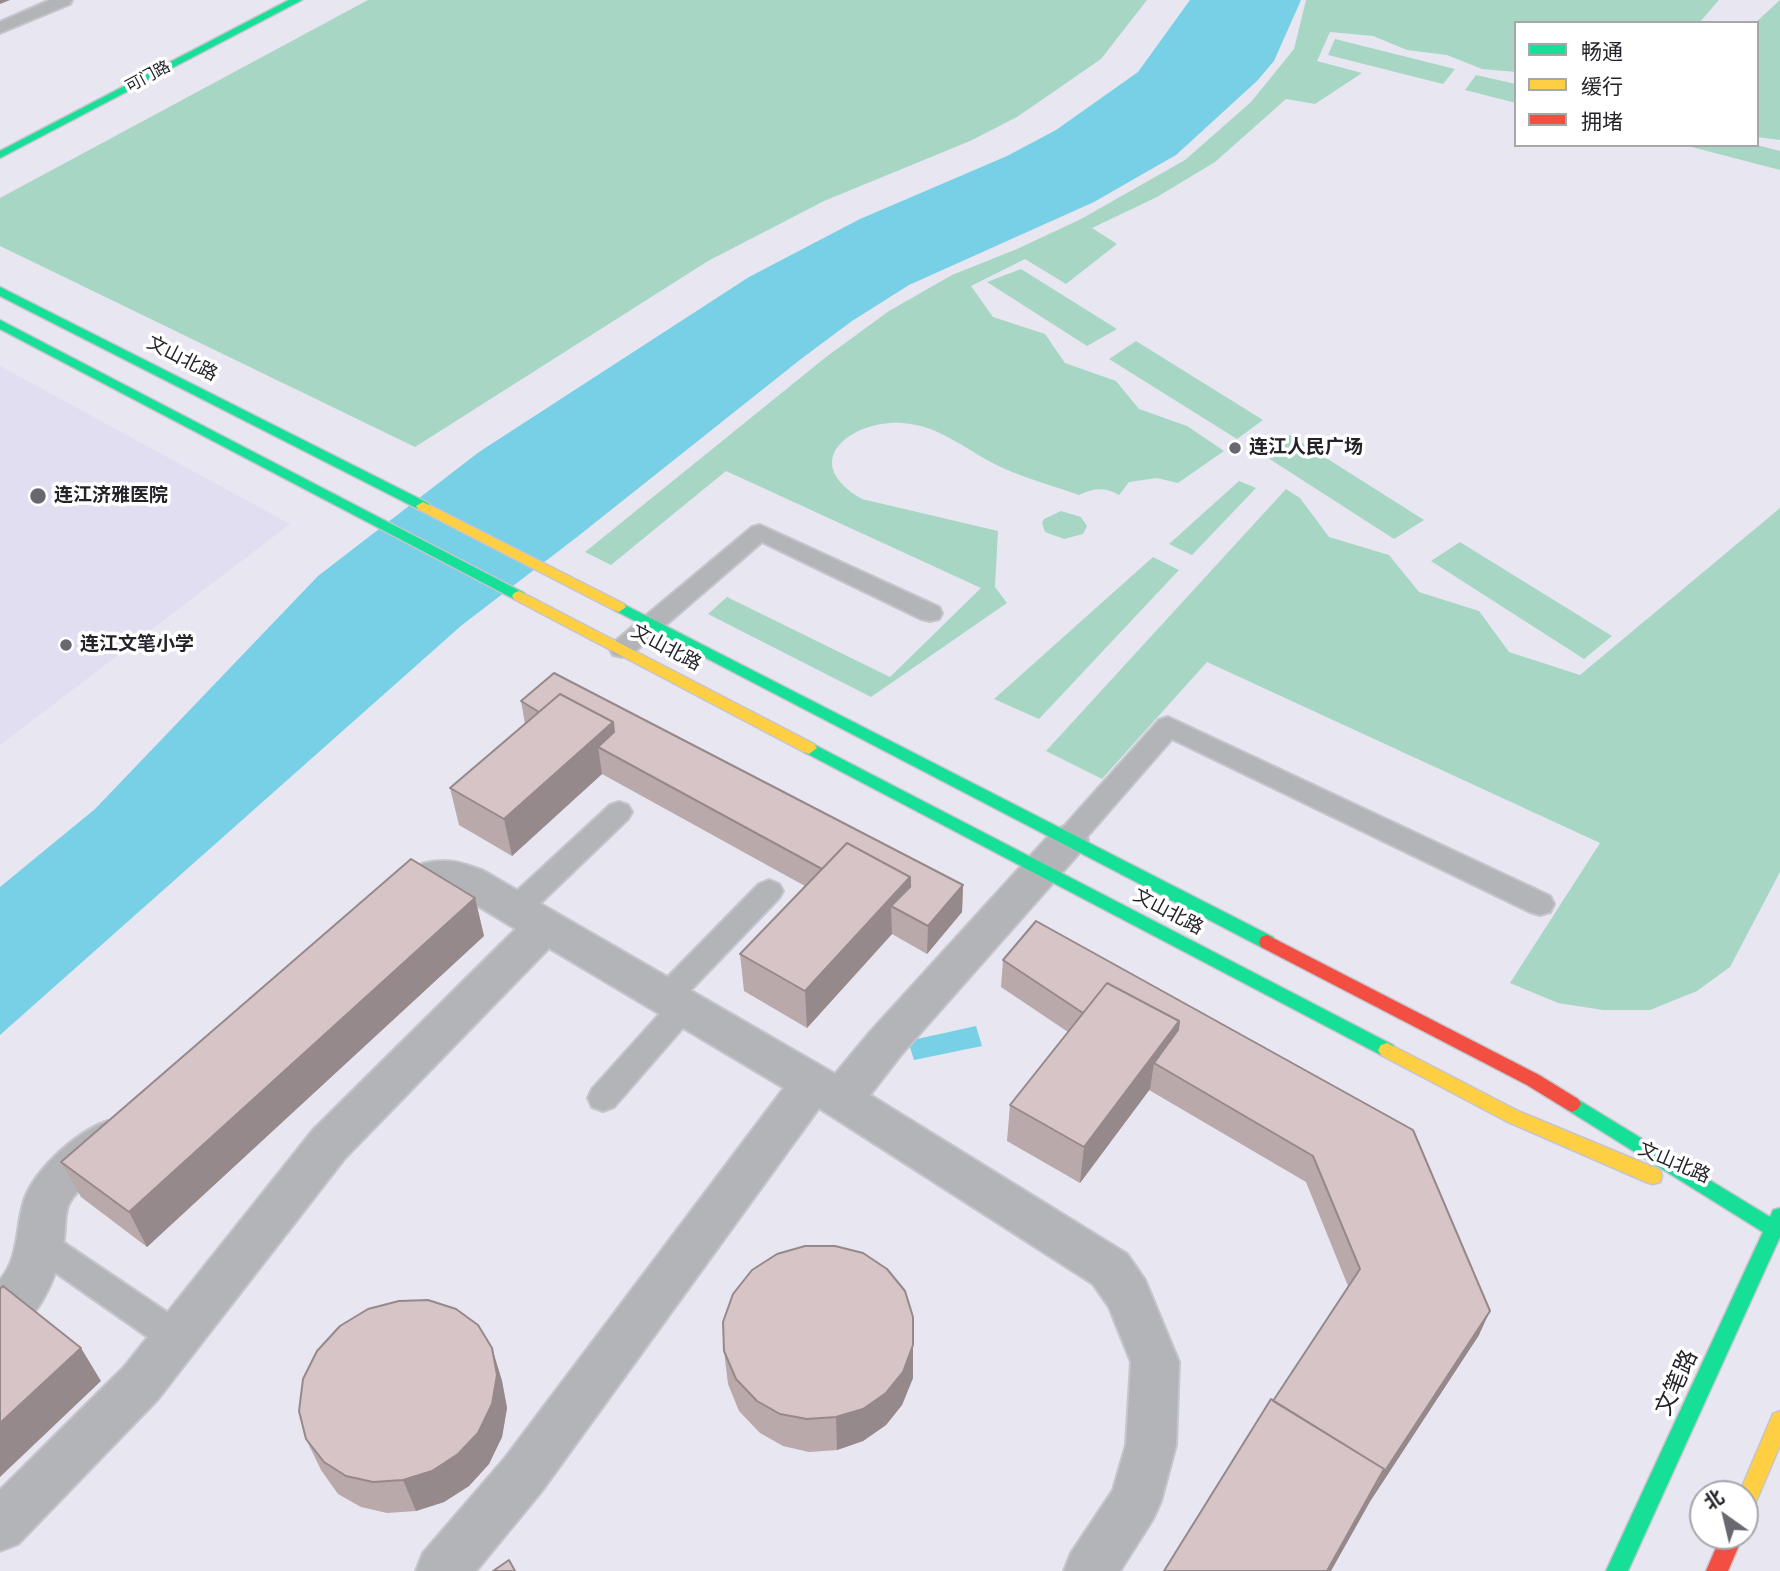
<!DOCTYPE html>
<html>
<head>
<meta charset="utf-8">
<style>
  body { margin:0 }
  #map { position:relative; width:1780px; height:1571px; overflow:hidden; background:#e8e6f1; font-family:Lora,"Noto Sans SC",serif }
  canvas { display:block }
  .legend { position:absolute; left:1514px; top:21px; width:245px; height:126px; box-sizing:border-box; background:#fff; border:2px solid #a7a7aa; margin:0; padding:9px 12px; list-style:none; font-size:21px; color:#24232a }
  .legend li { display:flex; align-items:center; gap:14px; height:35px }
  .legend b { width:35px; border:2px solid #a7a7aa }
  .north { position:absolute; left:1689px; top:1480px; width:70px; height:70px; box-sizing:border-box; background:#fff; border:2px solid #a7a7aa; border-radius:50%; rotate:326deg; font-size:19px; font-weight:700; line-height:28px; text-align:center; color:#24232a }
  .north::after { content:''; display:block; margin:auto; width:24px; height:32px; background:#696770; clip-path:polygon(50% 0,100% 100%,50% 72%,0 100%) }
</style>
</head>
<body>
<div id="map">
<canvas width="1780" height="1571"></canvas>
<ul class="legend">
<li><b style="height:9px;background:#16e098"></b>畅通</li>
<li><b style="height:9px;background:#ffcf43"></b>缓行</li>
<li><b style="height:9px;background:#f24e42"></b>拥堵</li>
</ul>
<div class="north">北</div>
</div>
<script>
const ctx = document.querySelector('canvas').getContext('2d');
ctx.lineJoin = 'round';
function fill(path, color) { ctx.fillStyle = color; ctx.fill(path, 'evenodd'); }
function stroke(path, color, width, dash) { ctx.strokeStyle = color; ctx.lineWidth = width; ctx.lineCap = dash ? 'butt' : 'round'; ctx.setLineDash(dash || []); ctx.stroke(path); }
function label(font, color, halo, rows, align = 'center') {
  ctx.font = font + ' Lora,"Noto Sans SC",serif'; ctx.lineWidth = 7; ctx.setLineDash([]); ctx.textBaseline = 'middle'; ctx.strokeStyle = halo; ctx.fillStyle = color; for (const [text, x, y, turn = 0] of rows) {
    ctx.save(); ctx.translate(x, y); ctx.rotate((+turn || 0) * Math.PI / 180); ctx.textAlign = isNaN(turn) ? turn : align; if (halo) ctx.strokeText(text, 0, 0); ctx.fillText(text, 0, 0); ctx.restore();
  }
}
const built = new Path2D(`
  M0,366L290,524L0,745Z`);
const green = new Path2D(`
  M368,0H1147L1101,59L1017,117L970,141L824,201L708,261L415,447L0,246V198Z
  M1306,0H1719L1699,23H1516V72L1482,69L1447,55L1407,50L1373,36L1330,32L1317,61L1362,73L1315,104L1286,99L1215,162L1157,197L1092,228L1117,244L1066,284L1025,259L971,286L993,317L1045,334L1065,363L1116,381L1139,409L1187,426L1224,451L1178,483L1157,478L1129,482L1119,495C1104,487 1094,488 1079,495C1054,486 1027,479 1003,468C969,453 941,425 902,423C851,420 797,462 862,499L998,531L995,587L1007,603L871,697L708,614L727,597L890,677L981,588L726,471L611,565L585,552L826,357L889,311L952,275L1017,249L1081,219L1185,160L1251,102L1294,49Z
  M1780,0V140L1757,137V23H1755Z
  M1335,39L1455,69L1443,84L1328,55Z
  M1476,75L1516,84V103L1465,90Z
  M1684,145H1757L1780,151V170Z
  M1021,269L1117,329L1087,346L987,282Z
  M1136,341L1263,420L1237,439L1109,359Z
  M1290,435L1424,520L1394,539L1265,456Z
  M1239,481L1256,488L1192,555L1169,544Z
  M1286,489L1300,498L1329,537L1389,555L1419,592L1479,611L1509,652L1580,675L1780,508V872L1730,967L1697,991L1650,1010H1603L1558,1003L1510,983L1600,843L1207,662L1102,779L1046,751Z
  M1061,511L1081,517L1087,526L1083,534L1064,539L1045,532L1042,523L1044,519Z
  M1460,542L1612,636L1584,659L1431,561Z
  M1153,557L1179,570L1039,719L994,699Z`);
const water = new Path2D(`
  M1190,0H1301L1274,61L1257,81L1176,155L1094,202L909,285L852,321L801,359L577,537L462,625L0,1035V887L95,809L318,576L479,452L749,277L860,219L1007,156L1056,130L1138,72Z
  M976,1026L982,1046L914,1060L908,1041Z`);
const lane = new Path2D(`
  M50,0H72L70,4L0,33V22Z
  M760,525L939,607L942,613L939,619L930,621L921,619L762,542L631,655L622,657L613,655L610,649L613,643L752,527Z
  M1168,717L1550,896L1554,904L1550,912L1540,915L1530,912L1172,739L1078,847L1068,850L1058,847L1055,840L1058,833L1159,720Z
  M619,802L628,805L632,812L628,819L526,917L516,920L506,917L502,909L506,901L610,805Z
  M769,880L779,884L783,891L779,898L685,996L694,999L698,1007L694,1015L614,1107L603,1111L592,1107L588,1098L592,1089L665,1008L656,1005L652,997L656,989L759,884Z
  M40,1230L51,1234L189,1327L193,1338L189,1349L177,1353L165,1349L29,1254L24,1244L29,1234Z`);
const street = new Path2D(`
  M1068,825L1082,830L1088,840L1082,850L900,1056L870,1095L1127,1254L1145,1280L1179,1362L1176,1445L1161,1501L1153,1519L1120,1571H1064L1071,1553L1113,1490L1126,1445L1131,1362L1109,1307L1093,1284L819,1108L541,1492L476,1571H416L423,1553L505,1458L784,1088L549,948L345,1158L158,1399L18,1544L0,1551V1490L124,1367L313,1130L516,929L455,892C422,887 414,920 381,909L375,898C387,876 419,860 445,861C458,861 470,866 482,870L835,1074L870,1032L1054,830Z
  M108,1121L124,1127L130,1140C117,1168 79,1180 68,1206C64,1217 66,1232 63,1244C56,1281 37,1324 0,1338V1280C18,1259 16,1233 22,1208C29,1173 76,1132 108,1121Z`);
const fast = new Path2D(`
  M289,0H302L0,158V151Z
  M0,287L428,503L430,506L423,510L418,509L0,296Z
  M0,320L524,593L526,596L524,599H514L0,329Z
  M619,602L1273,937L1275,942L1273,947H1261L614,610L612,607L614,604Z
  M809,742L1393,1045L1396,1050L1393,1055L1387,1057L1381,1055L804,752L801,748L804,744Z
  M1572,1096L1770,1217L1773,1210L1780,1208V1237L1628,1571H1606L1763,1232L1566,1109L1563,1104L1566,1099Z`);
const slow = new Path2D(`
  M423,502L624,604L626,607L619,612L614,610L418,509L416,506Z
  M519,591L814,744L817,748L809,754L804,752L514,599L512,596L514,593Z
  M1387,1043L1518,1111L1660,1170L1662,1176L1660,1182L1653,1184L1646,1182L1506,1121L1381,1055L1378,1050L1381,1045Z
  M1780,1411V1445L1752,1511L1745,1514V1494H1739L1773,1414Z`);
const jam = new Path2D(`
  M1267,935L1539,1075L1578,1099L1581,1104L1578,1109L1572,1112L1566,1109L1527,1085L1261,947L1259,942L1261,937Z
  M1721,1536H1743L1728,1571H1706Z`);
const wall = new Path2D(`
  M521,701L963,885L962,912L927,954L892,934L807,1028L744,991L740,954L805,886L602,774L512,856L459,825L450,788L525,724Z
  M475,898L484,936L147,1247L81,1197L61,1162Z
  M1003,960L1413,1130L1479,1335L1371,1500L1273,1401L1348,1286L1306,1182L1149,1090L1150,1089L1080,1183L1007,1141L1010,1105L1068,1032L1001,987Z
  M492,1348L502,1381L507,1408L502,1437L489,1464L469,1486L444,1502L416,1511L387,1513L361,1507L338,1494L321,1470L306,1439Z
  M724,1351L913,1378L902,1405L886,1425L863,1441L837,1450L809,1452L783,1446L760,1433L739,1411L728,1384Z`);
const shadedWall = new Path2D(`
  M0,0H10L0,4Z
  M613,722L618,758L598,747L602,774L512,856L504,819Z
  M910,877V914L891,906L892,934L807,1028L805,991Z
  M963,885L962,912L927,954L928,926Z
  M475,898L484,936L147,1247L129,1212Z
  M1179,1021L1173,1057L1154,1063L1150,1089L1080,1183L1084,1147Z
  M1490,1311L1479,1335L1371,1500L1381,1477Z
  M913,1345V1378L902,1405L886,1425L863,1441L837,1450L836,1417Z
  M81,1348L101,1381L0,1477V1423Z
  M492,1348L502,1381L507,1408L502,1437L489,1464L469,1486L444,1502L416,1511L403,1480Z
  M1384,1469L1371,1500L1331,1571H1327Z`);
const building = new Path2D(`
  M554,673L963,885L928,926L891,906L910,887V877L847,843L822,869L598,747L614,732L613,722L560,694L539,712L521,701Z
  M560,694L613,722L504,819L450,788Z
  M847,843L910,877L805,991L740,954Z
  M411,859L475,898L129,1212L61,1162Z
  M1036,921L1413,1130L1490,1311L1381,1477L1384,1469L1273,1401L1360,1269L1313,1156L1154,1063L1178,1030L1179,1021L1107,983L1083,1013L1003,960Z
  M1107,983L1179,1021L1084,1147L1010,1105Z
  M805,1246H835L863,1253L887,1269L905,1291L913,1317V1345L903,1372L886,1393L863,1409L836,1417L807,1419L780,1414L757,1401L736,1379L724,1351L723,1322L733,1294L752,1270L777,1254Z
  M3,1286L81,1348L0,1423V1289Z
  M428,1300L456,1309L478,1325L492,1348L497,1375L492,1404L478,1433L458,1454L432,1471L403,1480L373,1482L346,1476L324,1462L306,1439L299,1411L303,1379L317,1351L340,1326L368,1309L399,1301Z
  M1271,1399L1384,1469L1327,1571H1164Z
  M509,1560L515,1571H493Z`);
const markers = [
  [1235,448,7,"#696770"],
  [38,496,9,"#696770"],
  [66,645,7,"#696770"]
];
const farStreetnames = [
  ["可门路",148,77,-28]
];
const streetNames = [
  ["文山北路",182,359,27],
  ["文山北路",666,648,28],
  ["文山北路",1168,912,28],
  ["文山北路",1674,1163,23]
];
const poiNames = [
  ["连江人民广场",1249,448],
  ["连江济雅医院",54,496],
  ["连江文笔小学",80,645]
];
const nearStreetnames = [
  ["文笔路",1677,1383,-65]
];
fill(built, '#e1def2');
fill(green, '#a7d7c4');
fill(water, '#78d0e6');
stroke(lane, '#c6c4cc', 4);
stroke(street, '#c6c4cc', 4);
stroke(fast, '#c6c4cc', 3);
stroke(slow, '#c6c4cc', 3);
stroke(jam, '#c6c4cc', 3);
fill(lane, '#b3b4b8');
fill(street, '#b3b4b8');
fill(fast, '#16e098');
fill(slow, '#ffcf43');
fill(jam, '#f24e42');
fill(wall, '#b9a9aa');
fill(shadedWall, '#96898b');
fill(building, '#d7c4c6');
stroke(building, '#96898b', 2);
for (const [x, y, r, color] of markers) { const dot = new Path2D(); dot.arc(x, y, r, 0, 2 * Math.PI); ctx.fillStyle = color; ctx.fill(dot); stroke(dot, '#fff', 2.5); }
label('16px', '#24232a', '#fff', farStreetnames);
label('19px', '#24232a', '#fff', streetNames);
label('bold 19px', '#24232a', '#fff', poiNames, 'left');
label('23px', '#24232a', '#fff', nearStreetnames);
</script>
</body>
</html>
